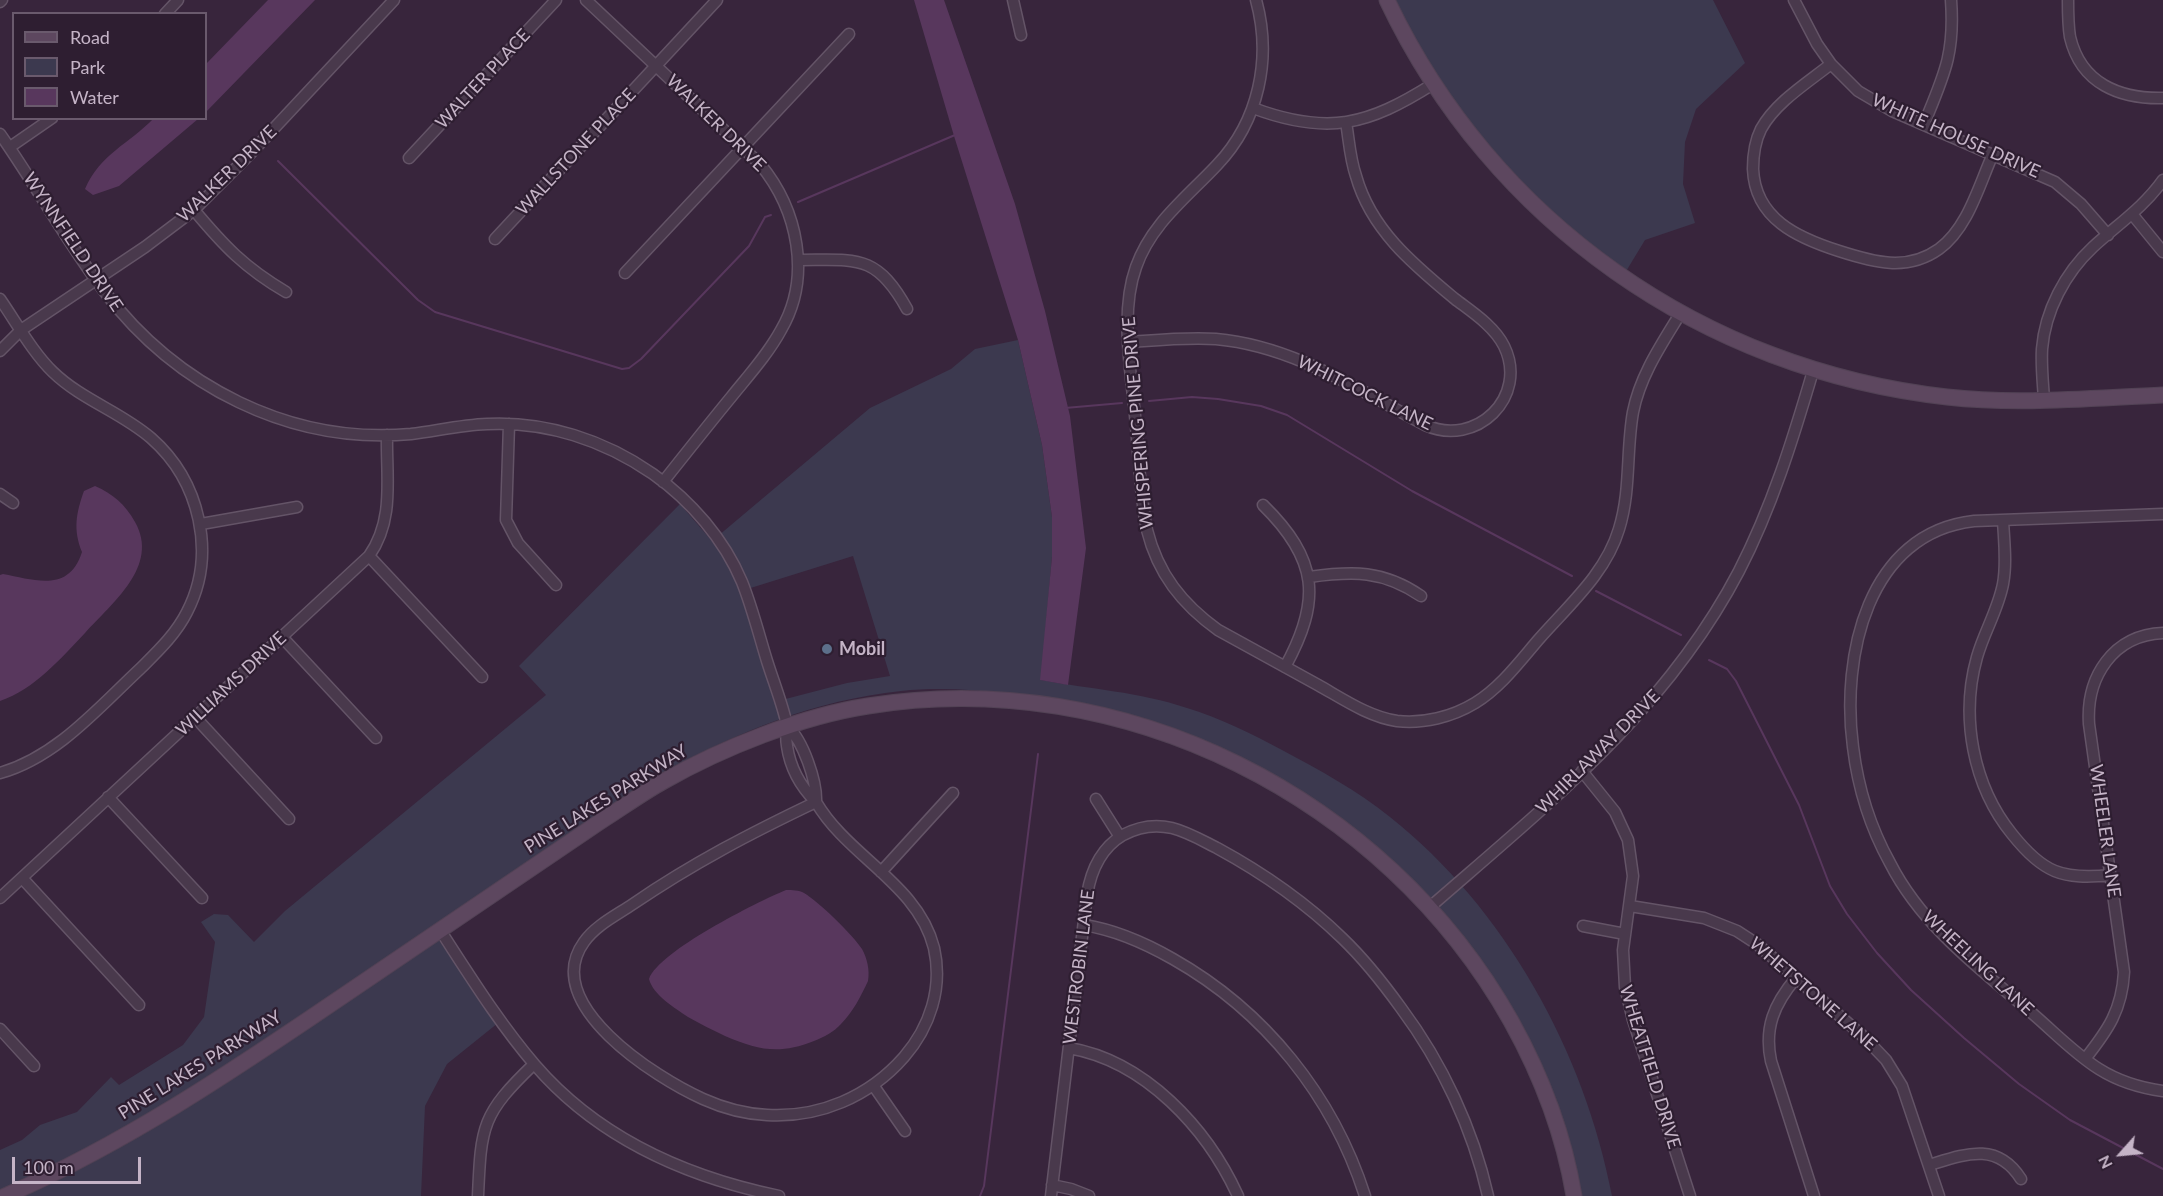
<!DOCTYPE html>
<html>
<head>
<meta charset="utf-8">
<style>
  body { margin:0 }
  #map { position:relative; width:2163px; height:1196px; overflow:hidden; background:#38253c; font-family:Lato,sans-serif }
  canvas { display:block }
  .legend { position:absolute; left:12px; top:12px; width:195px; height:108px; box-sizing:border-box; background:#2e1e31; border:2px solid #6a5a6d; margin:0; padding:8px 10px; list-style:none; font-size:18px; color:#c5b4c7 }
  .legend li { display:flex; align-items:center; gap:12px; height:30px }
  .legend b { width:30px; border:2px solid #6a5a6d }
  .north { position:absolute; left:2091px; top:1124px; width:60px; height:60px; -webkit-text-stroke:4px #2e1e31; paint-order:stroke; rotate:243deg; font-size:16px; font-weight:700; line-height:24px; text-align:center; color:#c5b4c7 }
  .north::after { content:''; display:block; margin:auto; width:21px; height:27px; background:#c5b4c7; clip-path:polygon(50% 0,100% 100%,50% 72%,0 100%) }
  .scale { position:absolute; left:12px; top:1157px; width:129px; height:27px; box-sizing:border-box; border:3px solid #c5b4c7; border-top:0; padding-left:8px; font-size:18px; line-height:21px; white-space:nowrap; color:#c5b4c7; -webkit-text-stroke:4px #2e1e31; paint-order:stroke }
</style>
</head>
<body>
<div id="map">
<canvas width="2163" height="1196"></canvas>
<ul class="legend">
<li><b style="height:8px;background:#5d475f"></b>Road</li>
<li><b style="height:16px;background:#3c394f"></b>Park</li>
<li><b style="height:16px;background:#58375d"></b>Water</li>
</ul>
<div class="north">N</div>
<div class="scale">100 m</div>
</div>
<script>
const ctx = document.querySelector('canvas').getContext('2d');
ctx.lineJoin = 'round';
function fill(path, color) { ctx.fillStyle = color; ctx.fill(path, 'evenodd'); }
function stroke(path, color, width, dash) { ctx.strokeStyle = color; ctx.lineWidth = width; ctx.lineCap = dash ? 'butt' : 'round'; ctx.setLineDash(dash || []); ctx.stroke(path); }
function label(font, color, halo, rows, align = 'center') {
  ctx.font = font + ' Lato,sans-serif'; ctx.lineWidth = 4.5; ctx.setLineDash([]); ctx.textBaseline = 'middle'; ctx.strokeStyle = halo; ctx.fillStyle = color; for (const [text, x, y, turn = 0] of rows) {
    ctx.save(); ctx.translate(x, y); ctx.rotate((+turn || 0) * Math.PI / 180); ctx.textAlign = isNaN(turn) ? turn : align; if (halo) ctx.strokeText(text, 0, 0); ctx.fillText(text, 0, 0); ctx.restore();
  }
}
const green = new Path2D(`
  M1394,0H1713L1745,63L1696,109L1685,142L1683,184L1695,223L1645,240L1625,273L1574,234L1485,144L1434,74Z
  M1018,340L1042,445L1052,517V557L1041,680C1089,689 1140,692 1187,708C1220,718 1252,734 1282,750C1319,770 1357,790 1390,817C1505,908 1585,1053 1612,1196H1581C1566,1155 1550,1115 1535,1074C1523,1042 1513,1011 1495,982C1417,863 1300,771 1164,726C1134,716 1103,711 1072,705C1015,694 959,685 901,691C816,700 737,732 662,773L175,1100L73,1157L0,1192V1150L22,1140L40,1125L77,1112L111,1077L119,1085L183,1045L204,1017L215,942L201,922L214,914L228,915L254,942L285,911L546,695L519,666L680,504L712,541L870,408L951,369L975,349ZM853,556L890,676L847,683L774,702L741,591Z
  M438,939L498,1023L447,1064L425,1106L421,1196H18Z`);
const water = new Path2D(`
  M268,0H315L206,112V64Z
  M914,0H944L1015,204L1045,311L1070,416L1086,548L1068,685L1040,680L1052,557V517L1042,445L1018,340L954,136Z
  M154,118L198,119L119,186L93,195L85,189C100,154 129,144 154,118Z
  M95,486C113,494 125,504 135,522C160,566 112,603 85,633C60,659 35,689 0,701V575L3,574C35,580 69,593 82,552C73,530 76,513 84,491Z
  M786,890C792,890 799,890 804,893C818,901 853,935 862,949C867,958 870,970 868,981C861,996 853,1012 841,1024C834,1032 824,1037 814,1041C779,1055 758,1050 725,1036C713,1030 700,1024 688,1017C675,1008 653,995 649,979C659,951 757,902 786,890Z`);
const stream = new Path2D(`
  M278,161L418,300L435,312L622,369L629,368L641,359L749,246L765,217L771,215
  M798,202L955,135
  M1149,401L1192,397L1218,399L1261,406L1287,415L1412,491L1572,576
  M1065,408L1122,403
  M1596,591L1681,635
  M1709,660L1727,669L1736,681L1799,805L1830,886L1847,914L1877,953L1911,990L1964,1038L2019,1084L2070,1120L2163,1169
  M980,1196L984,1186L1038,754`);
const street = new Path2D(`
  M586,0L760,164C798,210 812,277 781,330C768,354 749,375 732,396C709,424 686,453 663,482
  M1013,0L1021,35
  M1256,0C1272,58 1259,121 1217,165C1186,198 1151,224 1136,267C1119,314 1132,377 1136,426C1139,460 1140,496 1147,530C1158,574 1182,604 1218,630C1252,649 1285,667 1318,685C1343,699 1369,717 1397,721C1423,724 1452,717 1475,703C1501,687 1520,661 1539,639C1569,605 1606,573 1619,529C1631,491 1626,451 1633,412C1640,376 1661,345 1680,314
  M1794,0L1817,44L1831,64L1858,91L1892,111L2055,182L2081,204L2108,235
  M2068,0C2068,12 2068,25 2070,37C2081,84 2120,99 2163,98
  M0,2L2,0
  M165,14L178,0
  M1831,64C1807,83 1776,102 1761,129C1755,141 1753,156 1753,169C1755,219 1798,238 1839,251C1873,262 1907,272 1939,249C1968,228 1979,185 1993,154
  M1253,108C1328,136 1368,125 1433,84
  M1924,124C1944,75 1955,54 1951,0
  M0,134C36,185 66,241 104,291C176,386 290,445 411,434C436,431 461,425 487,424C546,421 604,440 653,474C691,501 724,539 742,582C752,607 759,635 767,661C773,680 780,698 785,717C788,727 785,736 787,746C790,767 801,787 816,802C817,781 803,741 788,727
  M10,147L52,118
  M409,158L556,0
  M194,210C224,246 245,268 286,292
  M2132,214L2163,252
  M495,239L717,0
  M798,260C856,260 876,253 907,309
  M625,273L849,34
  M0,299C16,322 33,353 53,372C82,400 121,412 151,438C200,481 217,554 187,612C176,634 158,651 141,668C99,707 57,757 0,773
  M1129,342C1158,340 1187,337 1216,339C1294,346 1358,390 1425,425C1476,448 1529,397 1504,346C1494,326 1472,312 1455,299C1414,265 1371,230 1356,176C1350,159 1349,140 1346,122
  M0,351L21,330L145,247L194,210L250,154L394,0
  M2044,400C2043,383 2041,366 2042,349C2045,311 2065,273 2093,247C2117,225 2144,207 2163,180
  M509,424L506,520L518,543L556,585
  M0,494L13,503
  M1263,505C1318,559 1322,600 1285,667
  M2163,514L1974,521C1867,533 1841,657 1853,747C1858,788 1870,827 1890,863C1922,926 1980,969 2033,1014C2054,1032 2075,1054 2099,1069C2118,1081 2141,1088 2163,1091
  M2003,520C2004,541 2007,563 2003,584C1998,610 1984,632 1977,657C1960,717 1973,786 2012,834C2043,873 2062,880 2111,875
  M201,524L297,507
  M369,556L482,677
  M1309,577C1353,571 1383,570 1421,596
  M282,637L376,738
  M195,717L289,819
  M1582,771L1615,812L1628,840L1633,876L1623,950L1625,987L1633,1020L1690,1196
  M108,797L202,898
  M1096,799L1120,837
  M816,802C848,857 918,884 934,948C943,988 930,1027 904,1057C869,1097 819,1118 767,1115C745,1114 723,1108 703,1099C656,1078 539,1004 584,942C596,925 617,915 633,904C693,863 751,833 816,802Z
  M881,872L953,793
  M22,878L139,1005
  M0,898L369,556C395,519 386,477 387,435
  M1630,906L1704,918L1737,931L1757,944L1864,1037L1886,1060L1902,1086L1939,1196
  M1430,907C1547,805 1666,711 1739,571C1772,507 1793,439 1813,371
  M1084,925C1116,930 1145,943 1173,959C1265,1011 1333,1096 1365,1196
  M1583,926L1625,934
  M440,930C470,976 499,1023 535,1065C598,1138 687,1177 779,1196
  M1796,978C1774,1004 1764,1028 1771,1061L1814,1196
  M0,1029L34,1066
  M1069,1048C1145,1061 1207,1128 1238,1196
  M2085,1059C2108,1030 2122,1010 2124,972L2089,724C2086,677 2113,635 2163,633
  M873,1085L905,1131
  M1929,1165C1965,1154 1997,1141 2021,1179
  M1052,1185L1071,1189L1089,1196
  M478,1196C481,1125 482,1114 534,1064
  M1051,1196L1087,895C1091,870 1101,848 1123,835C1138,827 1155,824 1172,828C1188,832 1203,841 1217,848C1263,873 1305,902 1342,938C1364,959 1383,983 1401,1008C1442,1063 1473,1129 1488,1196`);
const secondary = new Path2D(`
  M1387,0C1492,222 1704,370 1947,397C2019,405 2091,398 2163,395
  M5,1196C124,1144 231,1072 337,1000C425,940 513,881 601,821C622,808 642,793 664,781C722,748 802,716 868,706C1123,665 1385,797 1511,1021C1541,1075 1564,1135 1574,1196`);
const markers = [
  [827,649,6,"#5c6f8a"]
];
const streetNames = [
  ["WALTER PLACE",483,79,-47],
  ["WALKER DRIVE",716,123,44],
  ["WHITE HOUSE DRIVE",1956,136,24],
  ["WALLSTONE PLACE",576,152,-47],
  ["WALKER DRIVE",227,174,-44],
  ["WYNNFIELD DRIVE",73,242,56],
  ["WHITCOCK LANE",1365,393,26],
  ["WHISPERING PINE DRIVE",1138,423,-95],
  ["WILLIAMS DRIVE",231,684,-43],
  ["WHIRLAWAY DRIVE",1598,752,-45],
  ["PINE LAKES PARKWAY",606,799,-32],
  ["WHEELER LANE",2105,831,82],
  ["WHEELING LANE",1978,963,43],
  ["WESTROBIN LANE",1079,967,-83],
  ["WHETSTONE LANE",1813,994,41],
  ["PINE LAKES PARKWAY",200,1065,-32],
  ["WHEATFIELD DRIVE",1650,1067,73]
];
const poiNames = [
  ["Mobil",839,649]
];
fill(green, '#3c394f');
fill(water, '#58375d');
stroke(stream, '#58375d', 2);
stroke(street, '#645467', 13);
stroke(secondary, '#524255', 17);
stroke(street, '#49394c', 10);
stroke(secondary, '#5d475f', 15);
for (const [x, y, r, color] of markers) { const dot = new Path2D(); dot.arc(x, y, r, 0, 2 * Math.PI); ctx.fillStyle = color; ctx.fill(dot); stroke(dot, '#2e1e31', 2); }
label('18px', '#c5b4c7', '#2e1e31', streetNames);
label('bold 18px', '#c5b4c7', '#2e1e31', poiNames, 'left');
</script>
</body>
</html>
